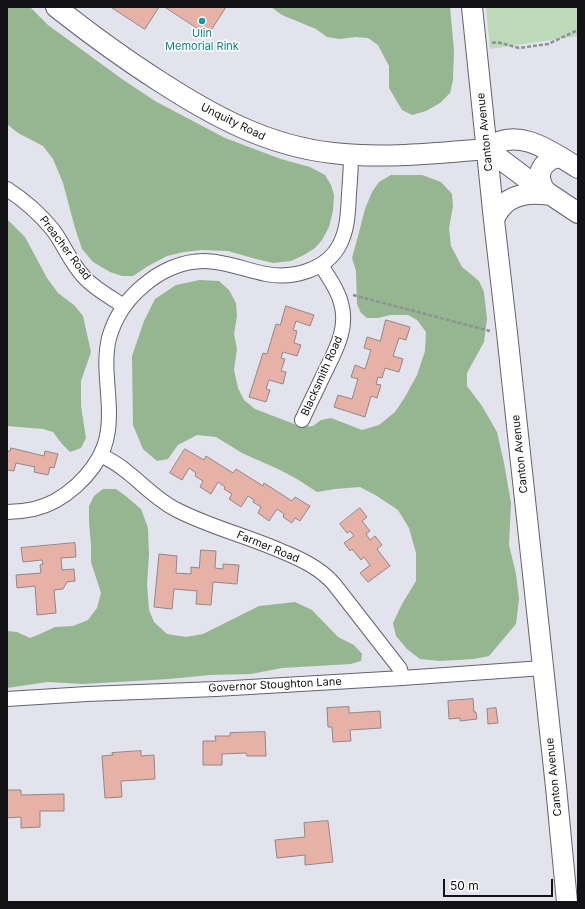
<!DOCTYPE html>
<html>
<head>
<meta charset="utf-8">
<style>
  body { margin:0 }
  #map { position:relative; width:585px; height:909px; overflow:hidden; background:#e2e3ed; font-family:Inter,sans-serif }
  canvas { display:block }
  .frame { position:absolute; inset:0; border:8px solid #131316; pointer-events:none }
  .scale { position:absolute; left:443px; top:879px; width:110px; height:18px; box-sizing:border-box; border:2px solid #131316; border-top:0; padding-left:5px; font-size:12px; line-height:14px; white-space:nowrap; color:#131316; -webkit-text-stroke:3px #fff; paint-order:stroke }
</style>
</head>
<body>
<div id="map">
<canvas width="585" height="909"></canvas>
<div class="frame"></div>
<div class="scale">50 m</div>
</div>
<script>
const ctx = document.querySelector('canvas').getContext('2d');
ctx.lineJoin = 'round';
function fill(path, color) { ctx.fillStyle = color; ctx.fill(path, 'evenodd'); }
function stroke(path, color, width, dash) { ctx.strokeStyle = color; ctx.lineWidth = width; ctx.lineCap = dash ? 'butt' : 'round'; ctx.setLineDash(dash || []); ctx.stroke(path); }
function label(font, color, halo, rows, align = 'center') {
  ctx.font = font + ' Inter,sans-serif'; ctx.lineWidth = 3; ctx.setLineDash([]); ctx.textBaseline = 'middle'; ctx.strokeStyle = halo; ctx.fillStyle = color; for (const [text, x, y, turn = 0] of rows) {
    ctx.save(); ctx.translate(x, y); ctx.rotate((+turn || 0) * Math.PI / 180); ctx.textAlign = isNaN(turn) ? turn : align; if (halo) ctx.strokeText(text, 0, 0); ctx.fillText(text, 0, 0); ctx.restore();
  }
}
const green = new Path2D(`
  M486,7H578V36L490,49Z`);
const forest = new Path2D(`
  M7,7H30L48,25L122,79L155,101L225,138L281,159L310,167L325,175L331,185L334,195L333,211L329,227L322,240L315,248L304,255L291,261L273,263L256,259L228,251L201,250L184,252L167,256L148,266L133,276H122L110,272L93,262L82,249L75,228L63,183L53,159L43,146L18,133L7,124Z
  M271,7H450L454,50L453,80L450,93L440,103L426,111L412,115L402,110L389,88V66L378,45L368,38L356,37L340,39L327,37L316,29L282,15Z
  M391,175H422L441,182L452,194L453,206L449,228L451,246L462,267L479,281L484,292L487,319L484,342L467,373V386L482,406L497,432L504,463L511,503L509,545L516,574L519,599L516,624L489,656L474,659L440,661L420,659L407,649L396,636L393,623L402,604L416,581V553L409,528L398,510L377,496L360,487L335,489L317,492L297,479L278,469L242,453L216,437L197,435L178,445L168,459L157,461L143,449L133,425L132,356L144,321L155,299L176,285L200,280L219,281L229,290L236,303L237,316L234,334L237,349L234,370L238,388L244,400L255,409L302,427L313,426L321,420L331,418L362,430L379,425L395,412L405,397L417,375L425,351L426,332L417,320L408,315H390L378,318H367L361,313L357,304L356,271L352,258L358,236L365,209L372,192L379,182Z
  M7,220L10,222L25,237L47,278L58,293L74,305L83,316L91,352L81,381V406L86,438L81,448L70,452L62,444L53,432L43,429L7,426Z
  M103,489H116L127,497L141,509L148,528L149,555L147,584L149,610L154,622L167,634L186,637L203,634L259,606L295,602L312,610L338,637L354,645L362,654L361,661L351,664L282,668L251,674L210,675L169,679L83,684L48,682L7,688V631L17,632L30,638L40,634L55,627L73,626L88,620L97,608L101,593L91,562V546L89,522V506L94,496Z`);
const building = new Path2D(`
  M111,7H159L145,29Z
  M165,7H226L208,35Z
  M286,306L314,315L310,326L296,321L293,330L297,331L294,343L301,345L297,356L283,352L281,358L285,359L281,371L286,372L283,384L269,380L266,389L270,390L266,402L249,397L263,353L267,354L276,324L280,325Z
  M386,320L410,327L406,340L399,338L393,356L403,359L399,372L385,368L382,378L378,377L376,384L381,385L377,398L371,396L365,417L334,407L338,395L352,399L358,379L351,377L355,365L365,369L371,350L364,348L367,337L380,341Z
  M11,448L44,456L45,451L58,454L54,468L50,467L48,475L34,472L35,467L16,463L14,471L7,470V451H10Z
  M185,449L204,460L206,456L233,473L236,469L263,486L264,483L292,501L295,497L310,506L300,521L295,518L292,523L283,517L284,514L277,509L269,521L258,513L261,507L253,502L254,500L248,496L241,507L229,499L232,494L224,489L225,487L218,482L211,494L200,487L203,481L195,476L196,473L189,468L182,480L170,473Z
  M360,508L367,517L362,521L370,531L366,534L370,540L375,536L382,545L377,549L390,566L368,582L360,573L370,565L364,557L361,560L352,549L350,551L344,543L354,536L350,531L347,533L340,524Z
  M75,543L76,557L61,558L62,570L74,569L75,581L67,582L63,589L54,590L56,613L37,615L35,586L17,588L16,575L41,573L40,565L43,564L42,560L23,562L21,548Z
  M201,550L216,551L215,568L223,569V564L239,565L237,584L213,582L211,605L196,604L197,591L174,589L172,609L154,607L159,554L177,556L176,573L191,574V567L199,568Z
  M473,699L474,712H476L477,719L460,721V718L449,719L448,701Z
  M349,707V713L380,711L381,728L350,730L351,741L333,742L332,727H328L327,708Z
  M496,708L498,723L488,724L487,709Z
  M265,732L266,756H247L246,753L222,754V765H203V741H216L215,736H230V733Z
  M141,751V756L154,755L155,779L121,781L122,797L105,798L102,756L113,755L112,753Z
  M7,790H21V795L64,794V811H40V827L21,828V817L7,818Z
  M328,821L333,862L305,865V855L277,858L275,840L305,837L304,823Z`);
const path = new Path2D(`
  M492,43L497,42L519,48L548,44L578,30
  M353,295L490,331`);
const minor = new Path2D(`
  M7,189C24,200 40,214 53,230C64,245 71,263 84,277C95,289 110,297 124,306
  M302,420C309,405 316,391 323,376C334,353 349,329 341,303C338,289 328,277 321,265
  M101,455C110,460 118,464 126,471C143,484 157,500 177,510C210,527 247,536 281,551C301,559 320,568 334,584L397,665L400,669L402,678
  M7,512C16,512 25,511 34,509C64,502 93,475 104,447C108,436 109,425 109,414C109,388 103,363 109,338C115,317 126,300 143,286C160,271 182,261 204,261C225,261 245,270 266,274C293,279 327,270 340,244C348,228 348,211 349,194C350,181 351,168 351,155
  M7,699L87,694L216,689L402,678L543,668`);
const secondary = new Path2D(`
  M56,7C89,33 123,58 159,81C213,116 268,146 333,153C384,159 436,153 487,149
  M472,7L494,220L507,333L556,787L567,902
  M487,149L527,179L578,213
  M487,149C516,125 551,151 578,168
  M550,195C547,192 543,189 542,185C535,170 547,158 561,157
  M494,220C503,195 526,191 550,195`);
const markers = [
  [202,21,4,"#0f9aa8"]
];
const cultureNames = [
  ["Ulin",202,34],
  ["Memorial Rink",202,47]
];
const streetNames = [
  ["Unquity Road",233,122,26],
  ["Canton Avenue",485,132,-96],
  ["Preacher Road",65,248,53],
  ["Blacksmith Road",322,376,-66],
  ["Canton Avenue",520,454,-96],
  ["Farmer Road",268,547,22],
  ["Governor Stoughton Lane",275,685,-3],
  ["Canton Avenue",554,777,-96]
];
fill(green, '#bddab9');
fill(forest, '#95b691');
fill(building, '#e6b1a7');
stroke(building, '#938785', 1);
stroke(minor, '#63636d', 16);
stroke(secondary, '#63636d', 22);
stroke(path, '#8f9097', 2.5, [4, 2]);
stroke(minor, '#fff', 14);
stroke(secondary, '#fff', 20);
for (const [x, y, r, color] of markers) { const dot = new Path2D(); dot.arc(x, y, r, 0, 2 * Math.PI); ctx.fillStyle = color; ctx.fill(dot); stroke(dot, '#fff', 1.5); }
label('11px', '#0d838f', '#fff', cultureNames);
label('11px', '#131316', '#fff', streetNames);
</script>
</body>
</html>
